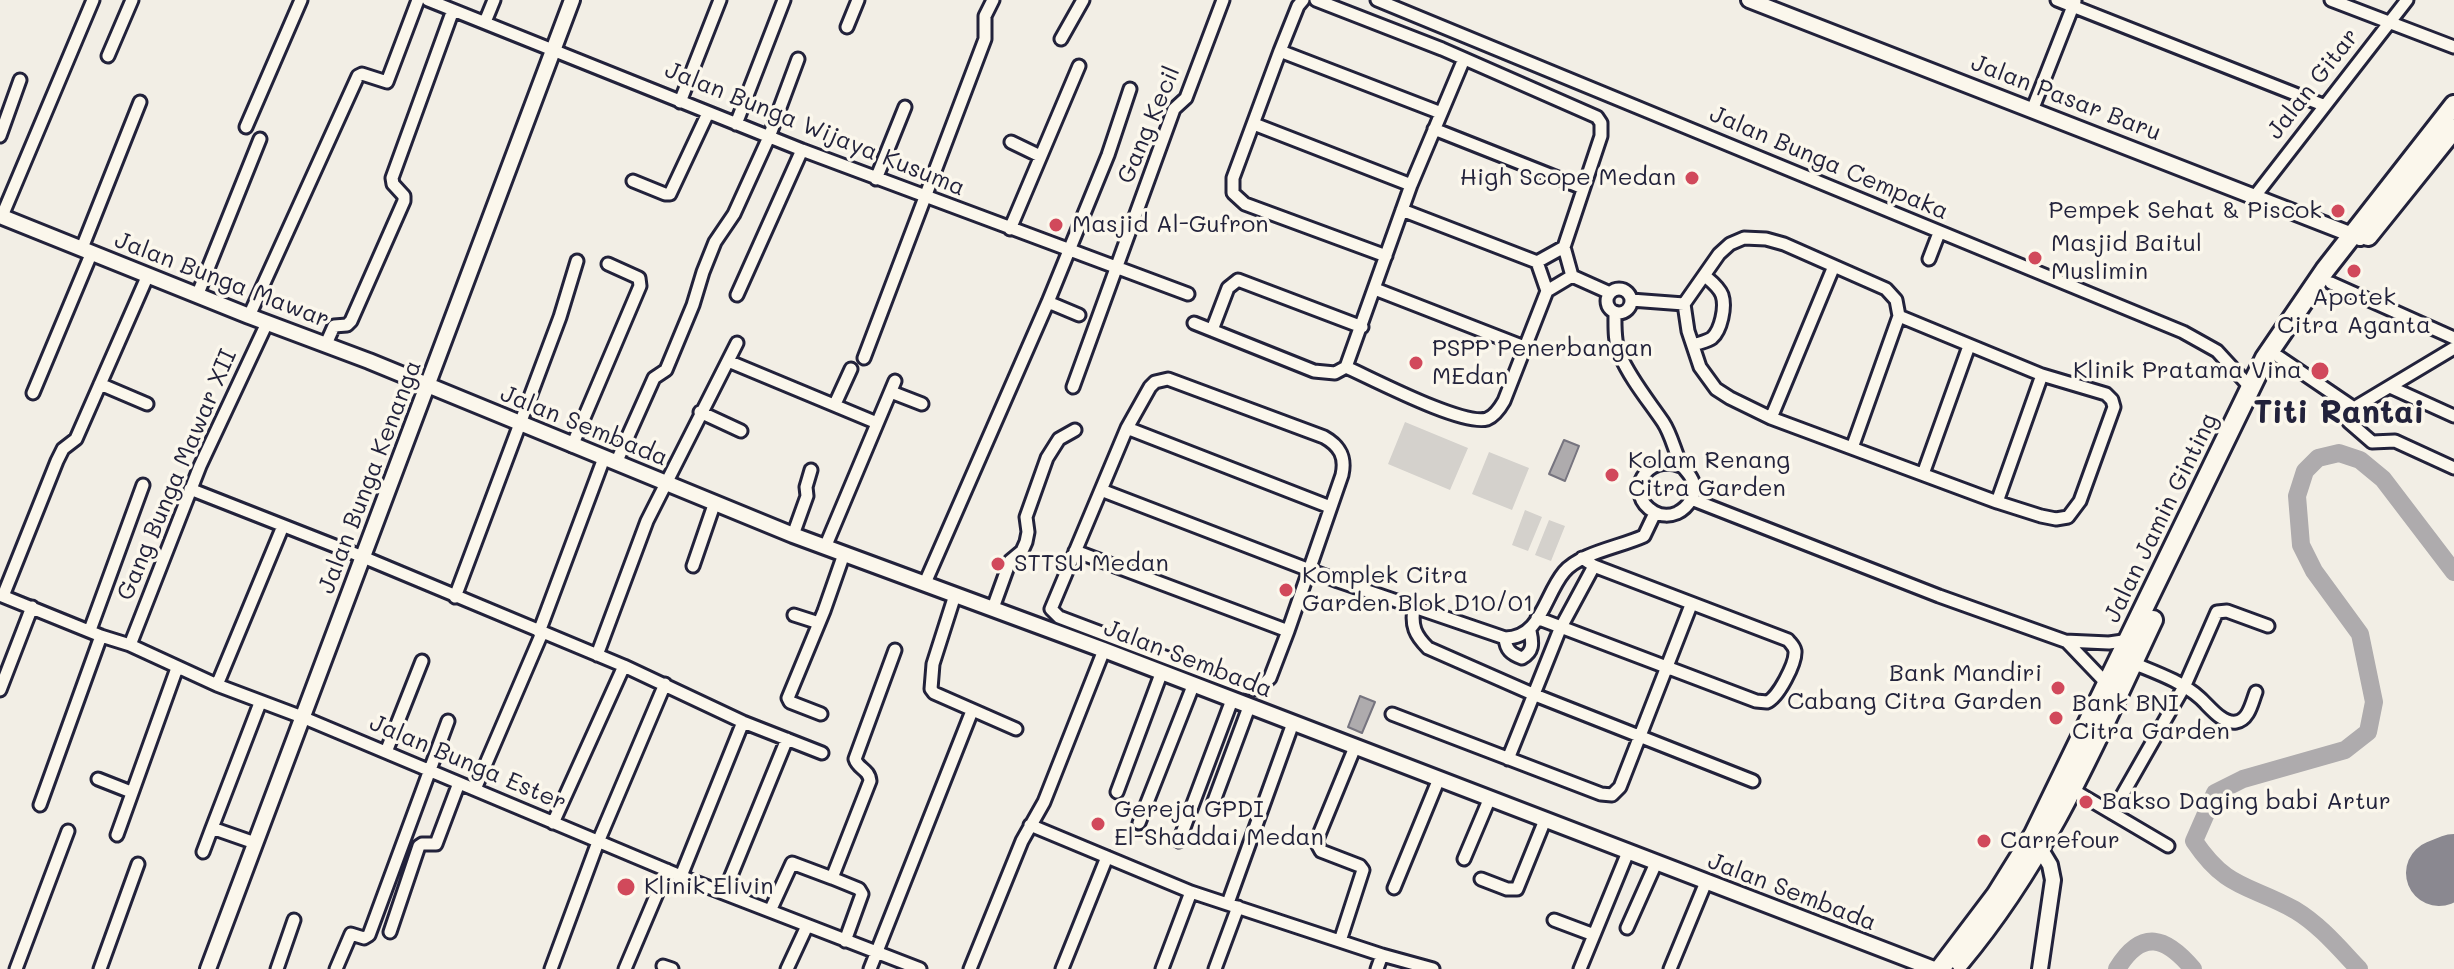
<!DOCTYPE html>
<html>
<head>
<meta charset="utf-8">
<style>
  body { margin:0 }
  canvas { display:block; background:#f2eee5 }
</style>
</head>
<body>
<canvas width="2454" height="969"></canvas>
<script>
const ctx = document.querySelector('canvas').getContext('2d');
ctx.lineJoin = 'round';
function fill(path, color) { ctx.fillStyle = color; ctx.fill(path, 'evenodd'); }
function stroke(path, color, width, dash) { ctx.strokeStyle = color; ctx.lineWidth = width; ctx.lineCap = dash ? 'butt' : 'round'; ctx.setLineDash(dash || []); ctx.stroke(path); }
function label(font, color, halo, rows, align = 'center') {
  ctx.font = font + ' Mali,sans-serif'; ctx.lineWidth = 7; ctx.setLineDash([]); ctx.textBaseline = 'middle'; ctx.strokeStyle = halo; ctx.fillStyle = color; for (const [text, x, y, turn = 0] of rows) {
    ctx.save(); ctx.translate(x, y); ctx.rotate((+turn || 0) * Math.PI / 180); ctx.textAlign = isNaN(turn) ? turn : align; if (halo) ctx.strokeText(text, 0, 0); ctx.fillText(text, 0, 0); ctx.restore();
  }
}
const green = new Path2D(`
  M1405,422L1468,448L1450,490L1388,464Z
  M1489,452L1529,468L1512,510L1472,494Z
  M1525,510L1542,517L1528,551L1512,545Z
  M1549,520L1565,526L1551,561L1535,555Z`);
const water = new Path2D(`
  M1564,440L1579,446L1565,481L1549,474Z
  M1360,696L1375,702L1362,733L1348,727Z`);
const river = new Path2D(`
  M2117,969C2142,928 2166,937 2193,969
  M2359,969C2339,948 2320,925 2295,910C2248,884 2227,890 2194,841L2215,793L2243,779L2345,750L2368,732L2374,702L2360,634L2314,571L2301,545L2297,496L2305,471L2318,458L2339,453L2360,460L2383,479L2454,572`);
const runway = new Path2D(`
  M2439,873L2454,867`);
const minor = new Path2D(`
  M428,0L802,150L1188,294
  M1303,0L1298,6L1280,51L1233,178V193L1245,204L1386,256
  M1316,0L1442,49L1597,117L1601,123V136L1564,247
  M1377,0L2183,332L2217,351L2250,387
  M2057,0L2323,105
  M2331,0L2454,47
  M485,22L494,0
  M847,27L858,0
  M1061,39L1083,0
  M1280,51L1441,113
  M108,56L132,0
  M680,102L720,0
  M2033,108L2075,1
  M736,124L784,0
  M1254,124L1411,185
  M246,127L301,0
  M1434,129L1583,188
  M0,136L20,80
  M1011,142L1040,156
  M876,179L905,107
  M633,181L665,194H670L708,113
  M2255,196L2407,0
  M1402,210L1537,262L1564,247L1572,276
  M2,216L93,0
  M1010,229L1079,66
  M82,248L140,102
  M1929,259L1939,233
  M1537,262L1547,291L1572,276
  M1572,276L1610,293
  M2331,283L2454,338
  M1607 301a12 12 0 1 1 24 0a12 12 0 1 1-24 0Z
  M1375,289L1524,347
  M737,295L802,150
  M197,296L260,139
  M1631,300L1684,304L1719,254L1730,244L1744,238L1766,239L1784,244L1886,289L1896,300L1899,316L1852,448
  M1048,302L1079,315
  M1684,304L1688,331L1700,367L1716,389L1730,398L1771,418L1997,502L2041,516L2056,519L2068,517L2080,501L2114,407L2112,400L2106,394L2042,375L1899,316
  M1615,312C1615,325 1614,343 1620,355C1631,380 1648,400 1663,422C1671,434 1674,449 1680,462C1683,469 1691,474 1693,482C1696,495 1689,507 1677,513C1670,516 1661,516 1654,512C1623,494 1646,452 1681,466
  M249,316L358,76L362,74L387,82L418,0
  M1194,323L1314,371L1335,373L1346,367L1411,185L1464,59
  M1212,330L1228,288L1238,280L1362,327
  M326,344L334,326L347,325L351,321L404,201V196L393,184L392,178L453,10
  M1694,345C1699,343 1708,341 1712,338C1721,330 1726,307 1722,295C1719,287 1711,281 1705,276
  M2454,348L2349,411L2347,416L2349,422L2372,442L2395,441L2454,468
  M2279,357L2354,408
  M864,358L985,39V16L993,0
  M728,361L877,423
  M1346,367C1373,379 1462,426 1487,419C1495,416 1500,408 1504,401L1547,291
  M1168,379L1324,437C1340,446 1346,457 1342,475L1288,631L1270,678L1258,689L1244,687L1059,617L1051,609L1127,428L1150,387L1155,382Z
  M100,384L147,404
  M1073,387L1174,109L1186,98L1223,0
  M2390,387L2454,416
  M891,392L922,404
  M33,393L92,252
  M835,404L851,369
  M700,412L741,431
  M1771,418L1834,266
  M1127,428L1330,507
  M572,446L640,286L639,278L608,264
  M616,463L654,378L666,370L693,305L703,272L715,242L734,214L769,137L798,59
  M1923,474L1969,346
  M190,489L363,557L624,666L743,722L822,753
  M1101,490L1338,581L1505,638C1541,638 1544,596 1564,572C1580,553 1620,547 1644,536L1655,513
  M1691,499L1939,596L2065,641L2109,643L2130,640
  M1997,502L2042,375
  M793,535L807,496L806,487L811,470
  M826,545L895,381
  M1075,551L1288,631
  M693,566L715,502
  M925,583L1048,302L1108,155L1130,89
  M0,595L101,636L130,645L217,685L302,717L695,882L920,969
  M955,595L933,664L931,689L934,693L1016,729
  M3,596L57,461L63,449L76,439L148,275
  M455,597L560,317L577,261
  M993,608L1010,561L1022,551L1026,542L1028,532L1026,517L1047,458L1059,439L1075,430
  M1414,608C1411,626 1415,635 1428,648L1535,695L1753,781
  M794,615L819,623
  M1537,618L1756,701L1767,702C1778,698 1796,663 1795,651C1794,646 1791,644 1788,640L1594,566L1582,558
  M90,630L143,485
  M539,632L604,458
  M1505,638C1506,650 1511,654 1522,658C1533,652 1533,644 1530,631
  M2066,641L2109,686
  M130,645L200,466L267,323
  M597,655L647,521L737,343
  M2133,663C2157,673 2181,681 2200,698C2210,707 2222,724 2236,722C2249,720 2252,702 2256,692
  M217,685L283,526
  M0,690L32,607
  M821,714L790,702L788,698L824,611L844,554
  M1392,714L1601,794L1612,795L1620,787L1691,605
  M386,752L422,661
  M1508,759L1560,629L1594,566
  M98,779L131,792
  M475,789L542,633
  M2073,790L2168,846
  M1117,792L1161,674
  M40,805L101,636
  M1211,809L1249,707
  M2112,813L2185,685L2217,612L2227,611L2268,626
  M553,823L624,666
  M1139,823L1193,686
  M1030,825L1191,892L1382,955L1433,969
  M117,835L177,668
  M1179,841L1232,700
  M255,843L212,828L260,703
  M203,852L212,828
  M1464,859L1489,800
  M681,876L743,722
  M1481,879L1507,889H1517L1545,820
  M1394,888L1438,781
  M724,893L787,739
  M1228,903L1293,723
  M770,911L792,863L832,878
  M1554,920L1594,935
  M1627,928L1656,863
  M390,932L419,846L422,844H436L459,783
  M845,941L862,894L859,889L832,878L870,781C869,769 858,769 855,759L895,650
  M1340,941L1363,870L1360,866L1321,851L1316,842L1355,747
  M663,966L672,969
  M16,969L68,831
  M100,969L138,864
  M277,969L294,920
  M336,969L351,934L364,938L369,935L448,721
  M551,969L598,842L665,684
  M625,969L667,870
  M787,969L807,926
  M870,969L972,711
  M970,969L1022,841L1044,802L1104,650
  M1062,969L1107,857
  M1162,969L1191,892
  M1215,969L1238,907
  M1377,969L1382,955
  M1580,969L1628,852
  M1670,969L1706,882`);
const tertiary = new Path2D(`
  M1749,0L2360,238
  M0,216L249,316L369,361L793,535L1104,650L1934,969
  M208,969L572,0
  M2040,969L2053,880L2050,865L2041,850`);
const primary = new Path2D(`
  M2368,236L2454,129
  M1960,962C2047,858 2096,741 2153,620
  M1940,969L1996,895L2034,834L2265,358L2325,270L2454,105`);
const markers = [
  [1692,178,8,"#d1495b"],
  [2338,211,8,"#d1495b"],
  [1056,225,8,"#d1495b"],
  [2035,258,8,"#d1495b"],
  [2354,271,8,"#d1495b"],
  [1416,363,8,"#d1495b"],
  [2320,371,10,"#d1495b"],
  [1612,475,8,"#d1495b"],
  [998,564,8,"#d1495b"],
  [1286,590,8,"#d1495b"],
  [2058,688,8,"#d1495b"],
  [2056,718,8,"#d1495b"],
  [2086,802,8,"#d1495b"],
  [1098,824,8,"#d1495b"],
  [1984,841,8,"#d1495b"],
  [626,887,10,"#d1495b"]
];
const streetNames = [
  ["Jalan Gitar",2313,84,-52],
  ["Jalan Pasar Baru",2066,98,21],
  ["Gang Kecil",1149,125,-67],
  ["Jalan Bunga Wijaya Kusuma",815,129,22],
  ["Jalan Bunga Cempaka",1829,163,23],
  ["Jalan Bunga Mawar",222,280,21],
  ["Jalan Sembada",584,426,22],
  ["Gang Bunga Mawar XII",177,475,-67],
  ["Jalan Bunga Kenanga",370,477,-69],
  ["Jalan Jamin Ginting",2161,518,-64],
  ["Jalan Sembada",1188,659,21],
  ["Jalan Bunga Ester",468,763,23],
  ["Jalan Sembada",1792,892,21]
];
const poiNames = [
  ["High Scope Medan",1676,178,"right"],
  ["Pempek Sehat & Piscok",2322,211,"right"],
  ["Masjid Al-Gufron",1072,225],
  ["Masjid Baitul",2051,244],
  ["Muslimin",2051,272],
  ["Apotek",2354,298,"center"],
  ["Citra Aganta",2354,326,"center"],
  ["PSPP Penerbangan",1432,349],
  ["MEdan",1432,377],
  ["Klinik Pratama Vina",2302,371,"right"],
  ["Kolam Renang",1628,461],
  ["Citra Garden",1628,489],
  ["STTSU Medan",1014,564],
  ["Komplek Citra",1302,576],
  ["Garden Blok D10/01",1302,604],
  ["Bank Mandiri",2042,674,"right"],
  ["Cabang Citra Garden",2042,702,"right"],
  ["Bank BNI",2072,704],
  ["Citra Garden",2072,732],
  ["Bakso Daging babi Artur",2102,802],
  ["Gereja GPDI",1114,810],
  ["El-Shaddai Medan",1114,838],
  ["Carrefour",2000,841],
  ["Klinik Elivin",644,887]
];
const districtNames = [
  ["Titi Rantai",2339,413]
];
fill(green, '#d4d1cc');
fill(water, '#aeabad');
stroke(water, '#76747f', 2);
stroke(river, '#aeabad', 18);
stroke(runway, '#8a8890', 66);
stroke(minor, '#22223b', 17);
stroke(tertiary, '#22223b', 20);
stroke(primary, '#22223b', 24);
stroke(minor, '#fbf7ec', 11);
stroke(tertiary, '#fbf7ec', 14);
stroke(primary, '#fbf7ec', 18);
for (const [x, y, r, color] of markers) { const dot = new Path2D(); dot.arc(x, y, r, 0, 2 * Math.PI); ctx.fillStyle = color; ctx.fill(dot); stroke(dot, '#fbf7ec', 3); }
label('24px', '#22223b', '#fbf7ec', streetNames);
label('24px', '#22223b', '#fbf7ec', poiNames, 'left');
label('bold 32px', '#22223b', '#fbf7ec', districtNames);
</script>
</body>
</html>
